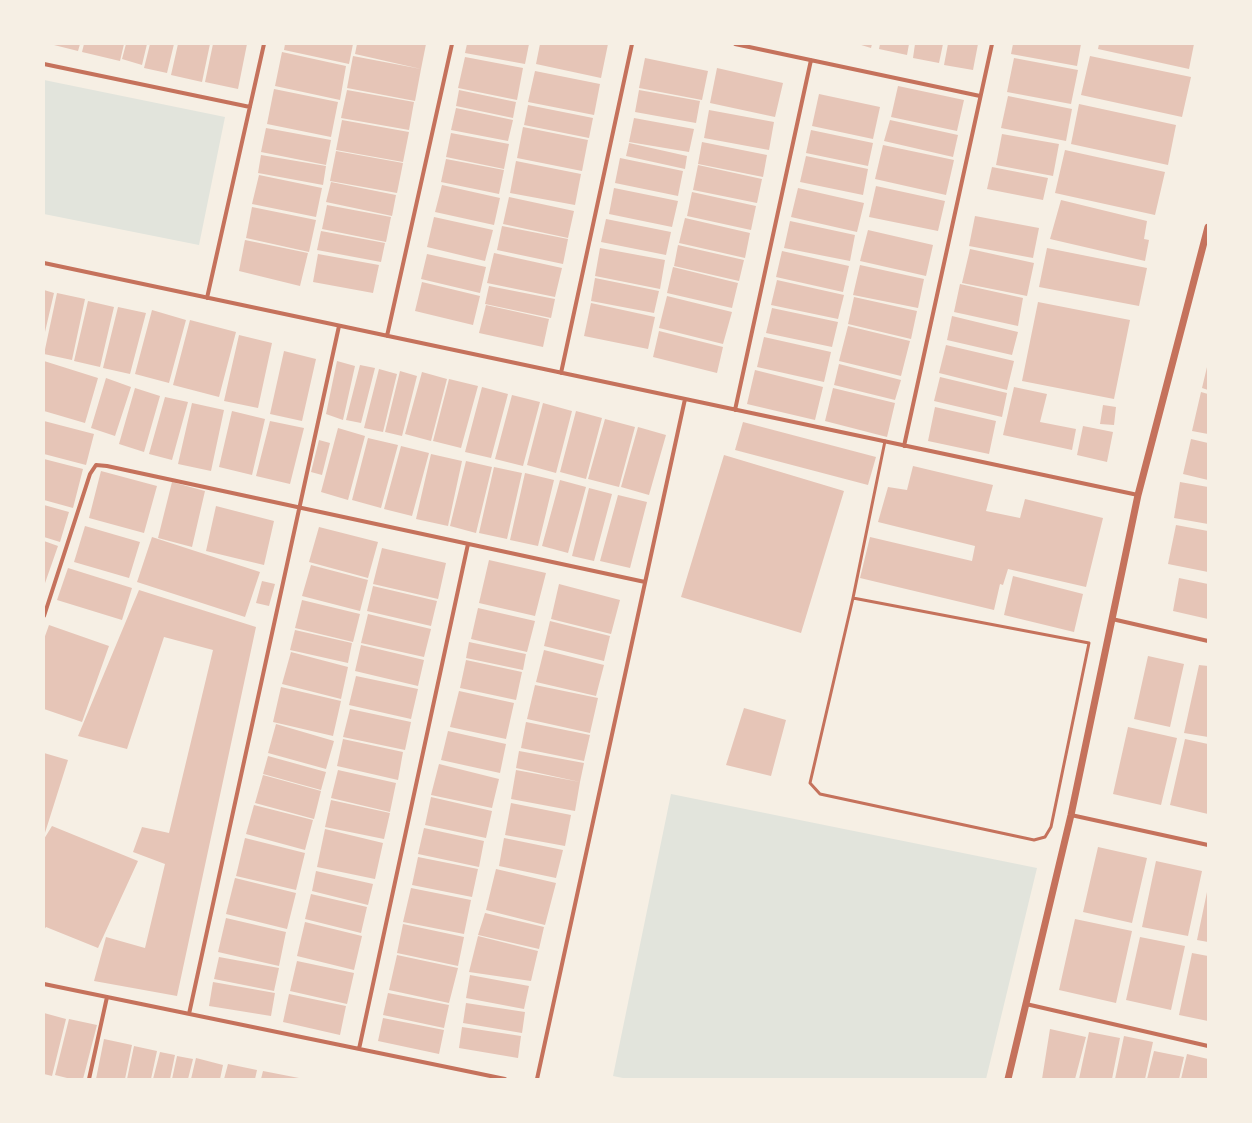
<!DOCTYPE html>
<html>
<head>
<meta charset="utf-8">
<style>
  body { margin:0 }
  #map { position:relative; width:1252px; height:1123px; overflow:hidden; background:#f6efe4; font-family:Bitter,serif }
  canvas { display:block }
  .frame { position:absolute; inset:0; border:45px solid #f6efe4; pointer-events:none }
</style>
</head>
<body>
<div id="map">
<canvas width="1252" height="1123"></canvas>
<div class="frame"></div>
</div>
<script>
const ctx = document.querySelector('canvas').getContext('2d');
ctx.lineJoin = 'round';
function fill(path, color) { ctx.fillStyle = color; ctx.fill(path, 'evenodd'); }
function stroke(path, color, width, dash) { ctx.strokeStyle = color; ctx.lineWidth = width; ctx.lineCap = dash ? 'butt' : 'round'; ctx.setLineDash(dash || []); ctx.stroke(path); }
const green = new Path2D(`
  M44,80L225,117L199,245L44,214Z
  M671,794L1037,868L986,1079H628L613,1076Z`);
const building = new Path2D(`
  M50,44H80L78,51Z
  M84,44H124L120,61L82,52Z
  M126,44H147L142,65L122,59Z
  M150,44H174L167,73L144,68Z
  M178,44H210L202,82L171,75Z
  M213,44H247L238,89L205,82Z
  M285,44H353L349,64L284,50Z
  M357,44H426L421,69L355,54Z
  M467,44H529L525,64L465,53Z
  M540,44H608L601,78L536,64Z
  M858,44H872L871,48Z
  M880,44H909L907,55L879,49Z
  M915,44H943L939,63L913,58Z
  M948,44H978L973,70L944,65Z
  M1013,44H1081L1077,66L1011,54Z
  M1099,44H1194L1189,69L1098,49Z
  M282,52L346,66L340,100L275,86Z
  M353,56L421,69L415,101L347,88Z
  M1090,56L1191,77L1182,117L1081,95Z
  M465,57L523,68L517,100L458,88Z
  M645,58L708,71L702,100L639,88Z
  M1014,58L1078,70L1071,104L1007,92Z
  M717,68L783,83L775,117L710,103Z
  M535,71L600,84L594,115L528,102Z
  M898,86L964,100L957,131L891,117Z
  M274,89L338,102L331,137L267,124Z
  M347,90L414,102L409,130L341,118Z
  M459,90L516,102L513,118L456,106Z
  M639,90L700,101L696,123L635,112Z
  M819,94L880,107L873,139L812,126Z
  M1008,96L1072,109L1066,141L1001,128Z
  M1079,104L1176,125L1168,165L1071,144Z
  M528,105L593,118L589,138L524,125Z
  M456,108L513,120L508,141L451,130Z
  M709,110L774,122L769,150L704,138Z
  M634,118L694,129L689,152L629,142Z
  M342,120L409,132L403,162L336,150Z
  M890,120L958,135L953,157L884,141Z
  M523,127L588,140L582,171L517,158Z
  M266,128L331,140L326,165L261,152Z
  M811,130L873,143L868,166L806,153Z
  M451,133L509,144L504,169L446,157Z
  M1002,134L1059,144L1053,176L996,165Z
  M702,142L767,155L763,177L698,164Z
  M629,143L687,156L685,169L626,156Z
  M883,145L954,160L946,195L875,179Z
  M1065,150L1165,172L1155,215L1055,193Z
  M336,151L403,163L397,193L330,181Z
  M261,155L326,166L323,185L258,173Z
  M806,156L868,169L863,195L800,182Z
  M620,158L683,171L678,196L615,183Z
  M446,159L504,170L499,194L441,182Z
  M516,161L581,174L575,205L510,193Z
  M698,165L762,179L757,203L693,190Z
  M992,167L1048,178L1043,200L987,189Z
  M259,175L322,188L316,217L252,204Z
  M331,182L396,195L392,216L326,202Z
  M442,185L500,198L494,225L435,212Z
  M876,186L945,201L938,231L869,217Z
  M614,188L678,201L672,227L609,214Z
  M798,188L864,203L857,232L791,217Z
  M692,192L756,206L751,230L687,216Z
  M509,197L574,211L568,238L503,224Z
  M1061,200L1147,221L1144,239L1149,240L1145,261L1050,239Z
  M327,205L391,217L386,242L322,229Z
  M252,207L316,220L309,252L246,238Z
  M975,216L1039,228L1033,258L969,246Z
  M434,217L493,230L485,261L427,247Z
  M685,218L750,233L745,258L679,243Z
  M606,219L671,232L666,255L601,242Z
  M790,221L855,235L850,261L784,248Z
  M502,226L568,239L563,264L497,250Z
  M868,230L933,245L926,276L860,261Z
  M321,231L385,243L381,262L317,250Z
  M245,240L308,253L300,286L239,271Z
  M678,245L744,260L739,281L674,266Z
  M600,248L665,260L660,289L595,276Z
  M1047,248L1147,268L1139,306L1039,287Z
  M970,249L1034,263L1027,296L962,283Z
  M782,251L849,266L843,292L776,277Z
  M494,253L562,268L555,297L487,283Z
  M318,254L379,265L373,293L313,282Z
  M427,254L486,267L480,293L421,279Z
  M860,265L924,279L918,308L853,295Z
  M673,267L738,283L732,308L667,293Z
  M595,278L659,291L654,313L591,301Z
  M777,280L844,295L838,319L771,305Z
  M422,282L480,296L473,325L415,311Z
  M960,284L1023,298L1018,326L954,312Z
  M489,286L555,299L551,318L485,304Z
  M44,290L54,293L45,332H44Z
  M57,293L85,299L72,360L44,354Z
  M667,296L732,312L723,344L659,328Z
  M854,297L917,311L911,339L848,324Z
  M88,301L114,307L100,367L74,361Z
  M1038,302L1130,320L1114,399L1022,381Z
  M591,303L655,317L648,349L584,336Z
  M486,305L549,319L543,347L479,333Z
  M118,307L146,313L130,374L103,368Z
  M772,308L838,322L832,347L766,333Z
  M152,310L186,320L169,383L135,374Z
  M952,316L1018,332L1012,355L947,340Z
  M190,320L236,332L219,397L173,385Z
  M848,326L910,341L901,376L839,361Z
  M659,331L723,347L717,373L653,357Z
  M239,335L272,343L258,408L224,401Z
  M764,337L831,352L824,382L757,367Z
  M946,345L1014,361L1007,390L939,373Z
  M284,351L316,359L302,421L270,414Z
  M44,361L98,378L85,423L44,411Z
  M337,361L355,366L343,420L326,414Z
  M839,364L901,380L895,400L834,385Z
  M360,365L375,368L361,423L346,420Z
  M1207,367H1208V390L1202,388Z
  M379,369L397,374L383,432L364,428Z
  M755,370L823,387L815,420L747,404Z
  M400,371L417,376L402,436L385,432Z
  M422,372L447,379L431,441L405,434Z
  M940,377L1007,393L1002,417L934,401Z
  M106,378L131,387L115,436L91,428Z
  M449,379L478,386L461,448L433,441Z
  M482,387L508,394L491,458L465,452Z
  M1014,387L1047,394L1040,422L1076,429L1072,450L1003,435Z
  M135,388L160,396L144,452L119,444Z
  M833,388L895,403L887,437L825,421Z
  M1201,392L1208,394V434L1192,431Z
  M512,395L540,402L523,466L495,459Z
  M165,397L188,402L172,460L149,454Z
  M192,403L224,410L211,471L178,464Z
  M543,403L572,411L556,473L527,465Z
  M1103,405L1116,407L1114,425L1100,424Z
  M935,407L996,421L989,454L928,441Z
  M232,411L265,419L252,475L219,467Z
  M576,411L602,418L586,479L560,472Z
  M605,419L635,427L619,487L588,479Z
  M44,421L94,434L86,465L44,454Z
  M270,421L304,428L290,484L256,476Z
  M743,422L876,457L868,485L735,450Z
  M1083,426L1113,432L1107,462L1077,455Z
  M638,427L666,435L649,495L621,487Z
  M338,428L365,436L348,500L321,492Z
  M368,438L398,445L381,508L352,500Z
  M1191,439L1208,443V480L1183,474Z
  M319,440L330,443L322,475L311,472Z
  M401,446L429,453L412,516L384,509Z
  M431,454L462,461L448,526L416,519Z
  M724,455L844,491L801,633L681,597Z
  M44,459L83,469L73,508L44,500Z
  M466,461L492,467L476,533L450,526Z
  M913,466L993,485L986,511L1020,518L1025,499L1103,518L1086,587L1008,569L1003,585L1000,584L994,610L860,578L870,537L972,561L975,546L878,522L888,487L907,490Z
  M494,467L522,473L507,539L479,533Z
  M101,471L157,486L144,533L89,518Z
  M525,473L554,480L538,546L510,540Z
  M560,480L586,487L568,553L542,546Z
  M172,482L205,491L192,547L158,538Z
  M1180,482L1208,487V524L1174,518Z
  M589,488L612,494L594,561L572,556Z
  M618,495L647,502L630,568L600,561Z
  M44,505L69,512L60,542L44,537Z
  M216,506L274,521L264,565L206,551Z
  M1176,525L1208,531V572L1168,564Z
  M85,526L140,542L129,578L74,562Z
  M319,527L378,542L368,578L309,562Z
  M152,537L260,572L245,617L137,582Z
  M44,541L58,546L44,586Z
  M382,548L446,563L438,599L373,584Z
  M489,560L546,573L535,616L479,603Z
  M311,565L368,580L360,611L302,596Z
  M68,568L132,588L122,620L57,600Z
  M1013,576L1083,594L1074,632L1004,615Z
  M1179,578L1208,584V619L1173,611Z
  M262,581L275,584L269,606L256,603Z
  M559,584L620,600L611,634L551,619Z
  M373,586L437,601L431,626L367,611Z
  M139,590L256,627L177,996L94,981L106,937L145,948L165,864L133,852L142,827L169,833L213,650L164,637L127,749L78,736Z
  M302,600L360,614L353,642L295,628Z
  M478,608L535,621L527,652L471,639Z
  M368,614L431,629L424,657L361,643Z
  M550,621L610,636L604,661L544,646Z
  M49,625L109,646L82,722L44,709V639Z
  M295,630L352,643L348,663L290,650Z
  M469,642L526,654L523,670L466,658Z
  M361,645L424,660L418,686L355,671Z
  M544,650L604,665L596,696L536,682Z
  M291,652L348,667L341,699L282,684Z
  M1148,656L1184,664L1170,727L1134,719Z
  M466,660L522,672L516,700L460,688Z
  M1199,665L1208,666V737L1184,733Z
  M356,676L418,689L411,719L349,705Z
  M535,685L598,698L590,733L527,719Z
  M281,687L341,701L333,736L273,722Z
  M459,691L514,703L506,739L450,727Z
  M744,708L786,720L771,776L726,765Z
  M350,709L411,722L405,750L343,737Z
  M526,722L590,735L584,761L521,748Z
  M276,724L334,741L326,769L268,753Z
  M1128,727L1177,738L1161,805L1113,794Z
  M448,731L506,744L500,773L441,760Z
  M343,739L403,752L398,780L337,766Z
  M1185,739L1208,744V814L1170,805Z
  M519,751L584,763L580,782L516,768Z
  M44,753L68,760L44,836Z
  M268,756L326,772L321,790L263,774Z
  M439,764L499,779L492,808L431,795Z
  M338,770L396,783L390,812L331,798Z
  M516,770L580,782L575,811L511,799Z
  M263,775L321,791L314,819L255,803Z
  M431,797L492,811L486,838L425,825Z
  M331,800L390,813L384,839L325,827Z
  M511,803L571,815L565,846L505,835Z
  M254,805L313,820L305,850L246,834Z
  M52,826L138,861L98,948L46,927L44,930V839Z
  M424,828L484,841L479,867L418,854Z
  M325,829L383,843L375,879L317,867Z
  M245,838L305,853L296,890L236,876Z
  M504,838L563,850L556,878L499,866Z
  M1098,847L1147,858L1132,923L1083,912Z
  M418,857L478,869L472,897L412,885Z
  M1156,861L1202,871L1188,936L1142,927Z
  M496,869L556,883L545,925L486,910Z
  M316,871L373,884L368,905L312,891Z
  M235,878L296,893L287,929L226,914Z
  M411,888L471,900L464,934L403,922Z
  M1207,892H1208V942L1197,940Z
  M311,894L367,907L361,933L305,919Z
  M485,913L544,927L539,949L478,935Z
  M226,918L286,932L279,966L218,952Z
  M1075,919L1132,931L1116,1003L1059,990Z
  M305,922L362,936L354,970L297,956Z
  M403,924L464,937L458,966L397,953Z
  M478,936L538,951L531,981L469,972Z
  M1140,937L1185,946L1171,1010L1126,1000Z
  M1192,953L1208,956V1021L1179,1015Z
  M397,955L458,968L449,1003L389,990Z
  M219,957L279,968L274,991L214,979Z
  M297,961L354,973L347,1004L290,991Z
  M470,975L529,986L524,1009L466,998Z
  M213,982L275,993L271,1016L209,1006Z
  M388,993L449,1005L444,1028L383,1015Z
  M289,994L346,1006L340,1035L283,1022Z
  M466,1003L525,1012L522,1033L463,1023Z
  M44,1013L66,1019L52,1076L44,1074Z
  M383,1018L444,1030L439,1054L378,1041Z
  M69,1019L97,1025L83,1079H71L55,1075Z
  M462,1027L521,1036L518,1058L459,1048Z
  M1050,1029L1086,1037L1075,1079H1042Z
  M1089,1032L1120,1038L1112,1079H1079Z
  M1124,1036L1153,1042L1145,1079H1115Z
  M104,1039L132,1045L125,1079H96Z
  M134,1046L157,1051L151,1079H127Z
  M1154,1051L1184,1057L1179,1079H1147Z
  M160,1052L175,1055L170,1079H153Z
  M1187,1054L1208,1059V1079H1181Z
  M177,1056L193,1059L188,1079H172Z
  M196,1058L223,1065L220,1079H191Z
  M228,1064L257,1070L255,1079H224Z
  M263,1071L299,1078V1079H261Z`);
const service = new Path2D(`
  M853,598L1089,643L1051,827L1045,837L1034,840L820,794L810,783Z
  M853,598L885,441`);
const minor = new Path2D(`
  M735,44L980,96
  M44,64L250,107
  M44,263L1138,495
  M207,298L264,44
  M387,336L452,44
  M561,373L632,44
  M735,410L811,60
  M904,446L992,44
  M44,616L90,474L96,465L107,466L645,582
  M1112,619L1208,641
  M1071,815L1208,845
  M44,984L505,1079
  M1026,1004L1208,1046
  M189,1014L339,326
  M359,1049L468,544
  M89,1079L107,997
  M537,1079L685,399`);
const tertiary = new Path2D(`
  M1008,1079L1071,815L1138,495L1208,227`);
fill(green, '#e2e4dc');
fill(building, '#e6c5b7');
stroke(service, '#c5725c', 3);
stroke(minor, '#c5725c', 4);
stroke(tertiary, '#c5725c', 7);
</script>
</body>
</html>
